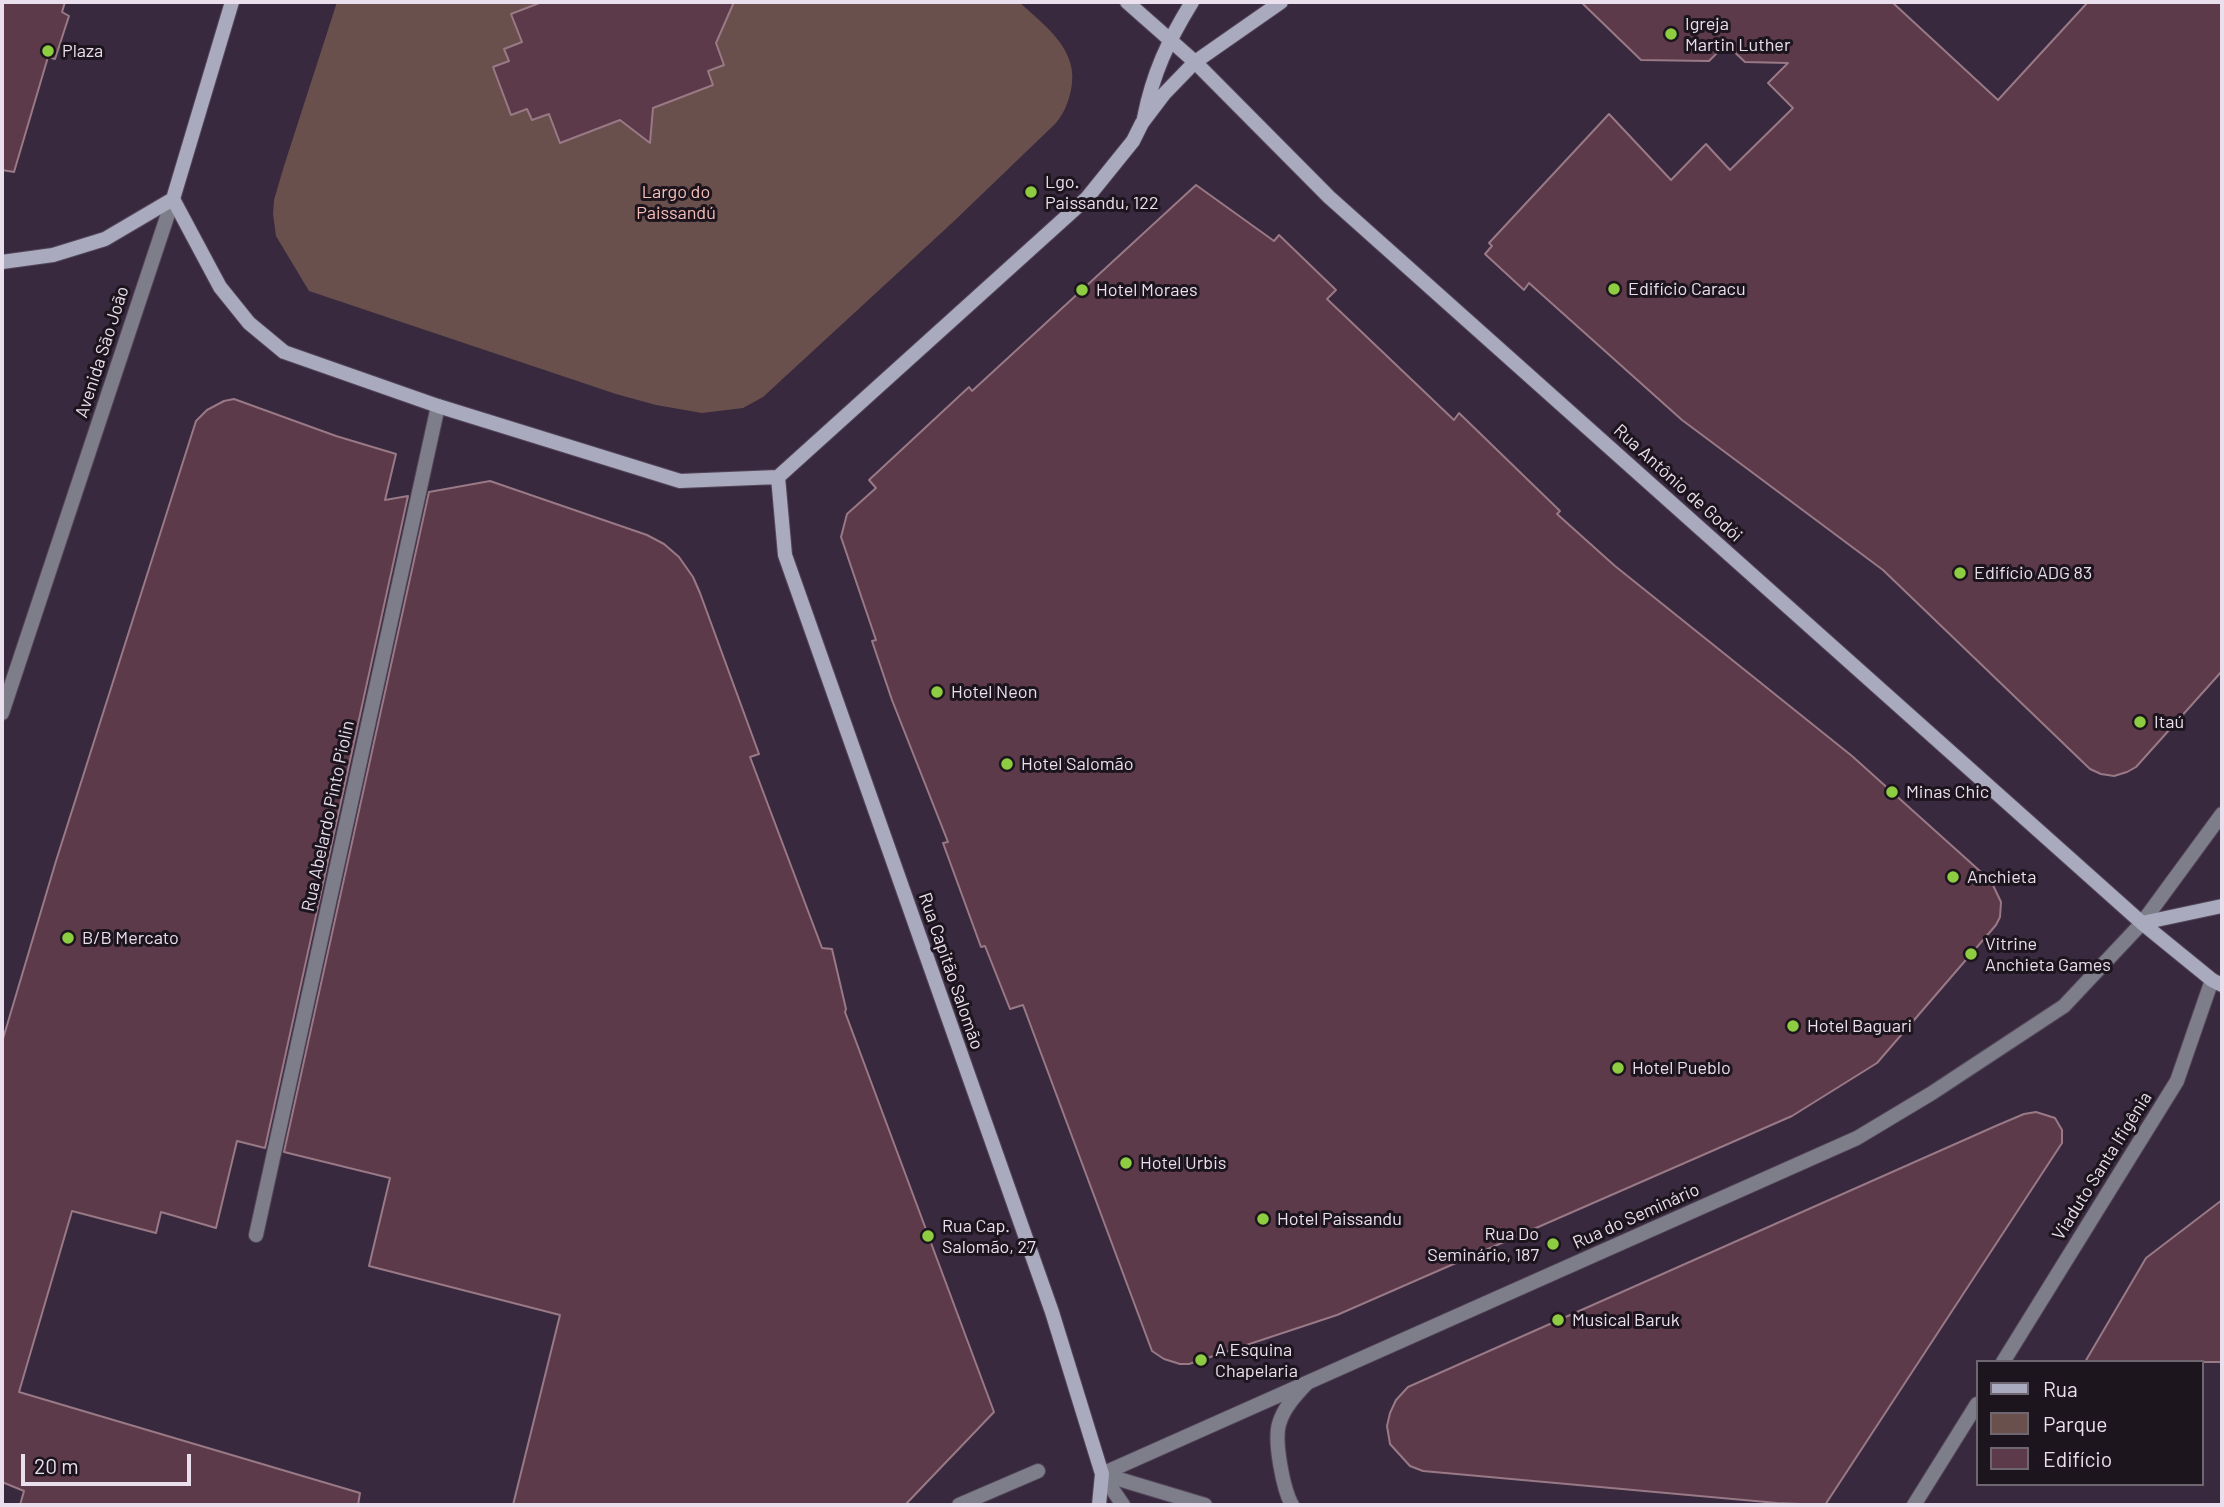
<!DOCTYPE html>
<html>
<head>
<meta charset="utf-8">
<style>
  body { margin:0 }
  #map { position:relative; width:2224px; height:1507px; overflow:hidden; background:#38293e; font-family:Barlow,sans-serif }
  canvas { display:block }
  .frame { position:absolute; inset:0; border:4px solid #e9dfed; pointer-events:none }
  .legend { position:absolute; left:1976px; top:1360px; width:228px; height:126px; box-sizing:border-box; background:#1c151e; border:2px solid #6e6671; margin:0; padding:9px 12px; list-style:none; font-size:21px; color:#e9dfed }
  .legend li { display:flex; align-items:center; gap:14px; height:35px }
  .legend b { width:35px; border:2px solid #6e6671 }
  .scale { position:absolute; left:21px; top:1454px; width:170px; height:32px; box-sizing:border-box; border:4px solid #e9dfed; border-top:0; padding-left:9px; font-size:21px; line-height:24px; white-space:nowrap; color:#e9dfed; -webkit-text-stroke:5px #1c151e; paint-order:stroke }
</style>
</head>
<body>
<div id="map">
<canvas width="2224" height="1507"></canvas>
<div class="frame"></div>
<ul class="legend">
<li><b style="height:9px;background:#a9aabe"></b>Rua</li>
<li><b style="height:19px;background:#6a504d"></b>Parque</li>
<li><b style="height:19px;background:#5c3a49"></b>Edifício</li>
</ul>
<div class="scale">20 m</div>
</div>
<script>
const ctx = document.querySelector('canvas').getContext('2d');
ctx.lineJoin = 'round';
function fill(path, color) { ctx.fillStyle = color; ctx.fill(path, 'evenodd'); }
function stroke(path, color, width, dash) { ctx.strokeStyle = color; ctx.lineWidth = width; ctx.lineCap = dash ? 'butt' : 'round'; ctx.setLineDash(dash || []); ctx.stroke(path); }
function label(font, color, halo, rows, align = 'center') {
  ctx.font = font + ' Barlow,sans-serif'; ctx.lineWidth = 6; ctx.setLineDash([]); ctx.textBaseline = 'middle'; ctx.strokeStyle = halo; ctx.fillStyle = color; for (const [text, x, y, turn = 0] of rows) {
    ctx.save(); ctx.translate(x, y); ctx.rotate((+turn || 0) * Math.PI / 180); ctx.textAlign = isNaN(turn) ? turn : align; if (halo) ctx.strokeText(text, 0, 0); ctx.fillText(text, 0, 0); ctx.restore();
  }
}
const green = new Path2D(`
  M337,2H1019C1045,26 1080,50 1071,90C1068,103 1064,114 1055,124L952,223L763,397L743,408L702,413L656,405L616,394L309,291L276,236L273,214L274,200L284,166Z`);
const building = new Path2D(`
  M2,2H65L62,12L69,16L55,59L48,57L14,172L2,170Z
  M542,2H734L716,43L724,65L708,71L713,85L653,108L650,143L620,120L560,143L549,114L532,120L527,109L511,115L493,67L509,61L504,49L522,42L511,14Z
  M1581,2H1892L1998,100L2088,2H2222V671L2136,767L2127,772L2114,776L2101,774L2090,769L1883,570L1682,420L1529,283L1524,290L1485,254L1492,246L1489,243L1609,114L1671,180L1706,144L1730,170L1793,108L1768,83L1788,63L1745,62L1726,44L1709,61L1641,60Z
  M1196,185L1274,241L1279,235L1336,290L1327,299L1454,420L1459,413L1560,511L1557,514L1615,566L1852,756L1991,881L2001,902L2000,917L1996,925L1877,1063L1792,1116L1337,1315L1189,1364H1180L1164,1359L1152,1351L1023,1005L1010,1009L985,946L981,947L943,843L948,842L892,700L872,641L876,640L841,537L847,514L876,488L869,480L969,387L972,391Z
  M234,399L336,436L396,454L385,500L408,496L265,1148L237,1141L216,1228L161,1212L156,1233L72,1211L19,1392L360,1493L358,1505H20L24,1491L2,1482V1042L56,861L196,421L207,410L224,401Z
  M490,481L647,535L664,544L679,557L693,577L700,593L759,754L750,757L822,948L832,949L846,1009L845,1012L994,1412L905,1505H513L560,1315L369,1266L390,1178L284,1152L429,492Z
  M2036,1112L2055,1118L2062,1130V1143L1825,1505L1777,1503L1423,1471L1410,1466L1390,1444L1387,1426L1390,1413L1396,1400L1408,1387L1998,1125L2024,1114Z
  M2222,1200V1362H2085L2146,1258Z`);
const service = new Path2D(`
  M1102,1474L1123,1505`);
const pedestrian = new Path2D(`
  M2,713L173,199
  M2003,1362L2177,1081L2212,980
  M959,1505L1038,1471
  M1914,1505L1977,1404`);
const minor = new Path2D(`
  M256,1235L438,406
  M1102,1474L1857,1138L1932,1093L2064,1006L2142,923L2222,814`);
const tertiary = new Path2D(`
  M1102,1474L1205,1505
  M1292,1505C1283,1489 1274,1441 1279,1424C1284,1407 1296,1395 1307,1383`);
const secondary = new Path2D(`
  M1127,2L1195,62L1329,197L2142,923L2212,980L2222,985
  M1144,118C1153,73 1168,41 1192,2
  M173,199L220,287L249,323L284,352L438,406L680,481L778,477L1087,198L1133,141L1142,123L1164,94L1195,62L1281,2
  M173,199L232,2
  M2,262L53,255L105,239L173,199
  M778,477L785,555L1052,1312L1102,1474L1099,1505
  M2142,923L2222,906`);
const markers = [
  [1671,34,7,"#8ecd42"],
  [48,51,7,"#8ecd42"],
  [1031,192,7,"#8ecd42"],
  [1614,289,7,"#8ecd42"],
  [1082,290,7,"#8ecd42"],
  [1960,573,7,"#8ecd42"],
  [937,692,7,"#8ecd42"],
  [2140,722,7,"#8ecd42"],
  [1007,764,7,"#8ecd42"],
  [1892,792,7,"#8ecd42"],
  [1953,877,7,"#8ecd42"],
  [68,938,7,"#8ecd42"],
  [1971,954,7,"#8ecd42"],
  [1793,1026,7,"#8ecd42"],
  [1618,1068,7,"#8ecd42"],
  [1126,1163,7,"#8ecd42"],
  [1263,1219,7,"#8ecd42"],
  [928,1236,7,"#8ecd42"],
  [1553,1244,7,"#8ecd42"],
  [1558,1320,7,"#8ecd42"],
  [1201,1360,7,"#8ecd42"]
];
const poiNames = [
  ["Igreja",1685,24],
  ["Martin Luther",1685,45],
  ["Plaza",62,51],
  ["Lgo.",1045,182],
  ["Paissandu, 122",1045,203],
  ["Edifício Caracu",1628,289],
  ["Hotel Moraes",1096,290],
  ["Edifício ADG 83",1974,573],
  ["Hotel Neon",951,692],
  ["Itaú",2154,722],
  ["Hotel Salomão",1021,764],
  ["Minas Chic",1906,792],
  ["Anchieta",1967,877],
  ["B/B Mercato",82,938],
  ["Vitrine",1985,944],
  ["Anchieta Games",1985,965],
  ["Hotel Baguari",1807,1026],
  ["Hotel Pueblo",1632,1068],
  ["Hotel Urbis",1140,1163],
  ["Hotel Paissandu",1277,1219],
  ["Rua Cap.",942,1226],
  ["Salomão, 27",942,1247],
  ["Rua Do",1539,1234,"right"],
  ["Seminário, 187",1539,1255,"right"],
  ["Musical Baruk",1572,1320],
  ["A Esquina",1215,1350],
  ["Chapelaria",1215,1371]
];
const parkNames = [
  ["Largo do",676,192],
  ["Paissandú",676,213]
];
const streetNames = [
  ["Avenida São João",102,352,-72],
  ["Rua Antônio de Godói",1678,483,42],
  ["Rua Abelardo Pinto Piolin",328,816,-78],
  ["Rua Capitão Salomão",951,971,71],
  ["Viaduto Santa Ifigênia",2102,1166,-58],
  ["Rua do Seminário",1636,1216,-24]
];
fill(green, '#6a504d');
fill(building, '#5c3a49');
stroke(building, '#997986', 2);
stroke(service, '#54465a', 16);
stroke(pedestrian, '#54465a', 16);
stroke(minor, '#54465a', 16);
stroke(tertiary, '#54465a', 16);
stroke(secondary, '#54465a', 16);
stroke(service, '#7d7e8a', 14);
stroke(pedestrian, '#7d7e8a', 14);
stroke(minor, '#7d7e8a', 14);
stroke(tertiary, '#7d7e8a', 14);
stroke(secondary, '#a9aabe', 14);
for (const [x, y, r, color] of markers) { const dot = new Path2D(); dot.arc(x, y, r, 0, 2 * Math.PI); ctx.fillStyle = color; ctx.fill(dot); stroke(dot, '#1c151e', 2.5); }
label('18px', '#e9dfed', '#1c151e', poiNames, 'left');
label('18px', '#f7beb7', '#1c151e', parkNames);
label('18px', '#e9dfed', '#1c151e', streetNames);
</script>
</body>
</html>
